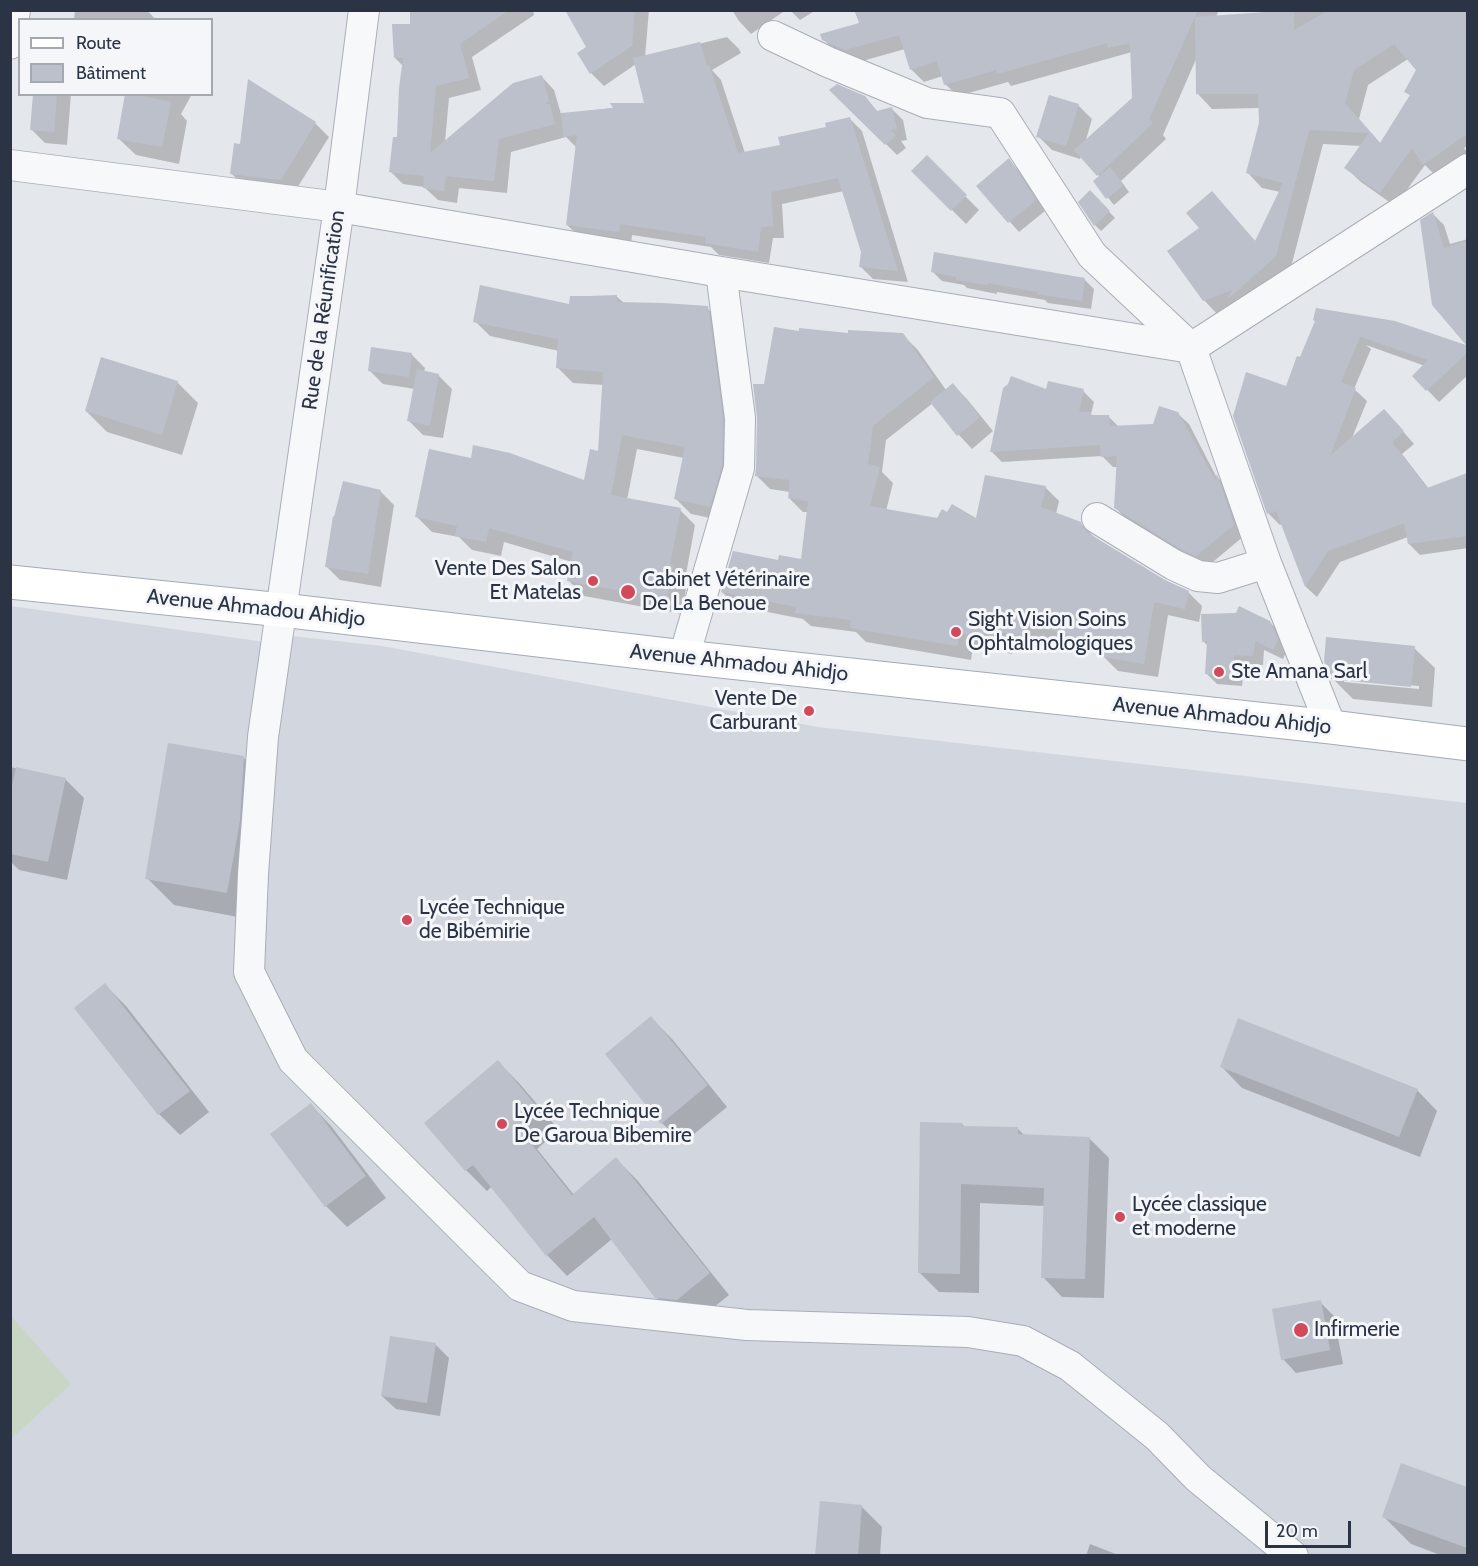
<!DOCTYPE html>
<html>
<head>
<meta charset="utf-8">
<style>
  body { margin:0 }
  #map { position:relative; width:1478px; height:1566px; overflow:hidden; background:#e4e7ec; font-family:Cabin,sans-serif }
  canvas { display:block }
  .frame { position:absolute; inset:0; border:12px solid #2b3445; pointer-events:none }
  .legend { position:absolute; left:18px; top:18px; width:195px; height:78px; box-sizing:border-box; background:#f4f6f9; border:2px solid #a4a8b1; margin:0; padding:8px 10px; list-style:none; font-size:18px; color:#2b3445 }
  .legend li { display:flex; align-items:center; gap:12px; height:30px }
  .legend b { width:30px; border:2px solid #a4a8b1 }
  .scale { position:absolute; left:1265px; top:1521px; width:86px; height:27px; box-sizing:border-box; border:3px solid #2b3445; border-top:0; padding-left:8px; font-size:18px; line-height:21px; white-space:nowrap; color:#2b3445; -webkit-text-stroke:4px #f4f6f9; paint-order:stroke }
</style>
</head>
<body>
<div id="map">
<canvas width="1478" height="1566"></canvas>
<div class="frame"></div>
<ul class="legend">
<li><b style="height:8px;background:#fff"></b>Route</li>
<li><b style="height:16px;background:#bbc0ca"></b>Bâtiment</li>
</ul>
<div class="scale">20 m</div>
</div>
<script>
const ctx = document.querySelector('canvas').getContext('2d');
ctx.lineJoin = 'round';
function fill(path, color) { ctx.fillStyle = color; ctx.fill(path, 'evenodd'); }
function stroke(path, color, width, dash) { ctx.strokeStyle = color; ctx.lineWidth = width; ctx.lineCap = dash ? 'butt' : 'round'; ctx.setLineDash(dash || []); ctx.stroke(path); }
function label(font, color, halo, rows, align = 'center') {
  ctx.font = font + ' Cabin,sans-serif'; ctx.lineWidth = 6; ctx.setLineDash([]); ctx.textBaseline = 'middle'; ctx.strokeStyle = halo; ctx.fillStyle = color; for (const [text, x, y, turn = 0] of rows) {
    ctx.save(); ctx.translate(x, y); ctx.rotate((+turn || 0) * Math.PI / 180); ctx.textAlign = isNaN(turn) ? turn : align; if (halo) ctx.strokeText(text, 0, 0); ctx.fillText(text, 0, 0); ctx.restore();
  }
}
const built = new Path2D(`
  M11,606L265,642L282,635L382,646L818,727L1228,774L1467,803V1555L11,1556Z`);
const green = new Path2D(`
  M11,1316L71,1384L11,1439Z`);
const shadow = new Path2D(`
  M75,10H147L156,20H74Z
  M411,10H533L534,15L472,57L481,90L449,98L445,142L542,77L554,90L561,114L646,104L636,64L604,86L591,73L588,47L567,10H649L645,57L727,37L739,49L741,53L712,70L721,80L745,153L782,146L850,119L862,131L908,282L873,279L861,267L862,251L844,191L782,204L784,238H773L769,263L719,255L711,247L632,235L631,244L580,237L567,225L577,148L566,137L511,152L507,193L459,188L457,203L438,200L424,187L403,184L390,171L399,139L403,66L395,58L411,25Z
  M732,10H786L751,34L739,21Z
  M790,10H816L800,20Z
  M854,10H1219L1216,17L1275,13V10H1468V146L1464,148L1468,154V159L1439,179L1425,165L1395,206L1361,182L1346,168L1362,146L1323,144L1290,271L1218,315L1204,300L1226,208L1256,242L1280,192L1262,188L1248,173L1260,123V108L1212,109L1198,94L1197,57L1163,135L1166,139L1121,181L1129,192L1114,205L1095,182L1100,177L1081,156L1080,159L1052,150L1038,136L1078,105L1092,119L1085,143L1133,98L1132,52L1011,86L1008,82L958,96L945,84L943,76L924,82L911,69L905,49L859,62L836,52L823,39L860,24ZM1408,59L1418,70L1406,92L1411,96L1381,144L1359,119L1368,85Z
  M250,82L315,123L329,137L294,193L245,187L231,173L241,146Z
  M832,90L864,97L878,112L892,109L903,120L907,140L901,141L906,148L897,155Z
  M34,94H71L67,145L45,143L31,129Z
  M127,94H192L181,114L187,121L179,164L136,155L118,138Z
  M927,158L979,210L966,224L913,171Z
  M1009,160L1018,170L1045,211L1019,232L978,186Z
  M1090,192L1115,218L1101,231L1095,225Z
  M1433,214L1444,225L1450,244L1468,239V345L1433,305Z
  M933,272L1084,279L1094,289L1091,309L1048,303L1045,300L997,292V294L967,288L964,285L942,281Z
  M616,296L624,303L707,308L723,323L737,435L725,521L691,514L676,499L684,458L637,449L627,500L680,510L695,525L685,580L687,582L682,614L584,596L569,581L572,562L504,542L501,556L472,550L459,537L432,532L417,517L585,482L599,453L604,385L573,383L557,367L559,351L490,336L475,321L571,306Z
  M1316,321L1395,323L1468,348V375L1439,402L1414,376L1425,366L1366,345L1371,349L1354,389L1367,401L1352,438L1395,422L1414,444L1402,454L1429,489L1468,475V515L1458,518L1468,519V548L1420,555L1409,544L1408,537L1340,562L1317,597L1306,587L1282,524L1280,525L1269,514L1234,416L1287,388Z
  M800,333L849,335L902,334L917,349L946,390L953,385L966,398L993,431L972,449L959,435L933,403L886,440L882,472L893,483L886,511L938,520H977L1045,487L1059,501L1056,514L1080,523L1094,537L1164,581L1188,592L1202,606L1199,622L1168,615L1158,677L1118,671L1104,657V655L1041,636L1038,651L1014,645L1012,654L973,646L971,660L866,642L856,632L811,626L803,619L737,606L722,592L779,562L803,561L808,512H803L789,498L790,492L770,489L756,475L765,385Z
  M411,354L425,368L424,372L438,375L452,389L443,438L423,435L409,421L415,389L383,384L369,370Z
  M177,382L198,403L182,455L107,432L86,411Z
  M1083,391L1094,402L1091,414L1094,417L1108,416L1119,427L1154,425L1177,413L1189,424L1216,476L1227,486L1244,536L1208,566L1195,560L1126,519L1115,507L1117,467H1113L1102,456L1002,462L992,452L1047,392Z
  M380,491L394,505L381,587L340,580L326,566Z
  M1270,622L1280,633L1287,650L1283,659L1264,650L1263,665L1244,664L1242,686L1217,684L1207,674L1208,646L1203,641Z
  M1414,648L1435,668L1432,707L1353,699L1332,678ZM1344,679L1419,686V689L1344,682Z
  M244,758L271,785L254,920L174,905L147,878Z
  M10,767L65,779L84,798L67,880L19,870L10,861Z
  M105,985L126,1006L209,1112L180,1135L159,1114L76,1008Z
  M651,1018L672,1039L727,1107L683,1143L662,1123Z
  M498,1062L519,1083L559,1130L537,1149L574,1195L616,1159L637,1180L729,1295L698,1320L677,1318L656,1297L612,1239L567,1276L547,1255L492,1186L487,1191L466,1170L426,1123Z
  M1222,1067L1417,1090L1437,1111L1420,1157L1242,1088Z
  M311,1105L331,1126L386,1198L347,1227L326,1206L272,1134Z
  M962,1124L965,1128L1018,1129L1025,1136L1089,1138L1109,1158L1104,1298L1062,1297L1043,1277L1045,1206L980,1203L979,1293L939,1292L920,1273Z
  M1320,1302L1334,1316L1343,1364L1296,1373L1283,1359Z
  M435,1344L449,1358L440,1416L396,1409L382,1396Z
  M1402,1465L1468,1489V1556H1443L1411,1544L1383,1516Z
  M861,1506L882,1527L880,1556H817Z
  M1090,1544L1121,1556H1086Z`);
const building = new Path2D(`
  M410,10H509L460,44L469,78L436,86L430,153L513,83L542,75L549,101L545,104H550L555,124L499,139L494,181L446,176L444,191L423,188L424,176L389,172L393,137H397L399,88L403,58H394L392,24H410Z
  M565,10H635L632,46L590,74L577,53L586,47Z
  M855,10H1198L1149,119L1153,123L1097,176L1074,150L1132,98L1130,43L1108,48L1107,43L997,74L996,70L944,85L937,61L910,70L899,35L845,50L822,40L820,34L859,23Z
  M1294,10V30L1329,10H1467V134L1423,165L1412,148L1380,193L1344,168L1369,133L1309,130L1276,256L1228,299L1232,290L1203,301L1167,251L1199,228L1186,213L1212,191L1255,241L1283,183L1246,173L1259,123L1258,94H1196L1195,17ZM1394,44L1416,70L1404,92L1410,95L1380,143L1345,103L1354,70Z
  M700,42L707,66L709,65L738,153L780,145L778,137L826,127L825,123L850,117L898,271L859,267L861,252L838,178L771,192L773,226L761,227L758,252L705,243L706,237L620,224L619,232L566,225L577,135L563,137L561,113L613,108L610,103H644L633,58Z
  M248,79L316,122L281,180L230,174L234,143L240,144Z
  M837,84L865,96L877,111L892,107L897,129L891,130L896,136L885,145L829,90Z
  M33,94H57L54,132L30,130Z
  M125,94H133L171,102L162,147L117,139Z
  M1049,95L1079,104L1066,146L1036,137Z
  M927,155L967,195L951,211L911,171Z
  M1009,158L1036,200L1008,223L976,186Z
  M1110,167L1124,185L1106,199L1093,181Z
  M1090,190L1110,211L1094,226L1078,202Z
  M1433,212L1444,248L1467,241V353L1426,391L1412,376L1428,360L1358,336L1360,337L1341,382L1356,388L1330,456L1384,409L1404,431L1392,442L1427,488L1467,473V536L1408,544L1404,523L1328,551L1305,587L1276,511L1267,514L1233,416L1246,372L1286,386L1297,356L1300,357L1315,321L1313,320L1316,308L1395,321L1466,345L1432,305L1420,220Z
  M934,252L1085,278L1082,301L1037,294V292L988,283V285L956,280L957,277L931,272Z
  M480,285L569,304L570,296H589L617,295V302L663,303L708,306L723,419L722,465L710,507L674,499L685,447L622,435L611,495L681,508L670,565L673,566L667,599L567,581L573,552L489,528L486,542L455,536L457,526L415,517L429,449L471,458L473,445L510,453L584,480L590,449L598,451L603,372L556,368L558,339L473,322Z
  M774,327L799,331V328L848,333V330L903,333L934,377L873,426L868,464L880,467L870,506L937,518L942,509L947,512L952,504L976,518L985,475L1046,486L1041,507L1081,522L1082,527L1088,533L1165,580L1189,591L1185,609L1154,602L1144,664L1102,657L1104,646L1027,623L1025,637L1000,632L998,641L960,633L957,646L850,628L851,620L795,613L796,607L721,592L733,551L778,560L779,555L801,559L808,501L788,498L790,480L755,476L756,468L757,418L753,384H764Z
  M371,347L412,353L409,377L368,371Z
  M101,357L178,381L162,435L85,411Z
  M417,369L439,374L430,426L407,421Z
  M1011,376L1046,389L1048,381L1084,389L1079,412H1091V415H1109L1110,426L1153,424L1159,406L1178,412L1215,480L1217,474L1234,525L1196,556L1182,550L1114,508L1117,456L1101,457L1100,445L990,452L1003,388L1008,384Z
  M953,383L980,417L957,436L930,402Z
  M343,481L381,490L368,574L325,567L333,516L334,517Z
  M1239,606L1270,621L1278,640L1273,650L1255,641L1253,656L1234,655L1233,676L1205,674L1207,641L1202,642L1201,614L1236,613Z
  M1326,637L1415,646L1411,687L1331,679L1324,661Z
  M168,743L244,756L240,821L227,893L145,879Z
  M16,767L66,778L48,862L10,854V795Z
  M105,983L190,1091L158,1115L74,1008Z
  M651,1016L708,1085L661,1124L605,1054Z
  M1238,1018L1418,1089L1399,1137L1220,1067Z
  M498,1060L539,1109L518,1127L572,1195L616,1157L710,1273L677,1300L655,1298L594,1217L546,1256L473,1165L465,1171L424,1123Z
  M311,1103L366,1176L325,1207L270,1134Z
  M920,1122L962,1123V1126L1018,1127V1134L1090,1137L1085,1279L1041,1278L1044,1188L961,1184L960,1274L918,1273Z
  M1321,1300L1330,1350L1281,1360L1272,1309Z
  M390,1336L436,1343L427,1403L381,1396Z
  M1401,1463L1467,1487V1548L1382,1517Z
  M820,1501L862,1505L858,1556H815Z`);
const minor = new Path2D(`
  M364,10L339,207L263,737L253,874L249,972L293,1060L520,1286L573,1306L747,1325L968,1332L1023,1341L1070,1366L1157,1436L1198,1478L1293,1556
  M773,36L828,62L927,103L1000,113L1092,255L1191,348L1266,563L1331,727
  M10,44L15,10
  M10,165L339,207L721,272L1191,348L1468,169
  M1097,518L1174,565L1198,576L1218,578L1266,563
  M684,657L739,468L740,418L721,272`);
const major = new Path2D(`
  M10,582L282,610L684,657L1331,727L1468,744`);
const markers = [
  [593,581,6,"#d1495b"],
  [628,592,8,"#d1495b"],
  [956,632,6,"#d1495b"],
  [1219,672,6,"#d1495b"],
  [809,711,6,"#d1495b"],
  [407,920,6,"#d1495b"],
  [502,1124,6,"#d1495b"],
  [1120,1217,6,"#d1495b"],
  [1301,1330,8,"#d1495b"]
];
const streetNames = [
  ["Rue de la Réunification",324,310,-82],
  ["Avenue Ahmadou Ahidjo",256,608,6],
  ["Avenue Ahmadou Ahidjo",739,663,6],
  ["Avenue Ahmadou Ahidjo",1222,716,6]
];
const poiNames = [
  ["Vente Des Salon",581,569,"right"],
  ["Et Matelas",581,593,"right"],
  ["Cabinet Vétérinaire",642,580],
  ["De La Benoue",642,604],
  ["Sight Vision Soins",968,620],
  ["Ophtalmologiques",968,644],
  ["Ste Amana Sarl",1231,672],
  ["Vente De",797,699,"right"],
  ["Carburant",797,723,"right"],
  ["Lycée Technique",419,908],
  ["de Bibémirie",419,932],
  ["Lycée Technique",514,1112],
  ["De Garoua Bibemire",514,1136],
  ["Lycée classique",1132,1205],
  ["et moderne",1132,1229],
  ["Infirmerie",1314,1330]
];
fill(built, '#d2d6de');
fill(green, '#c9d6c5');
fill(shadow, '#0003');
fill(building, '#bbc0ca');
stroke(minor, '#a9aeb7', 32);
stroke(major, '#a3abb8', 35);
stroke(minor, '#f7f8fa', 30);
stroke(major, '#fff', 33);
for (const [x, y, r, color] of markers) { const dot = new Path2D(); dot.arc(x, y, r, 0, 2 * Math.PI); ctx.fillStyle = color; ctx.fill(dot); stroke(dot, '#f4f6f9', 2); }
label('21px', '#2b3445', '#f4f6f9', streetNames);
label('21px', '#2b3445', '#f4f6f9', poiNames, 'left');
</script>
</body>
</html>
